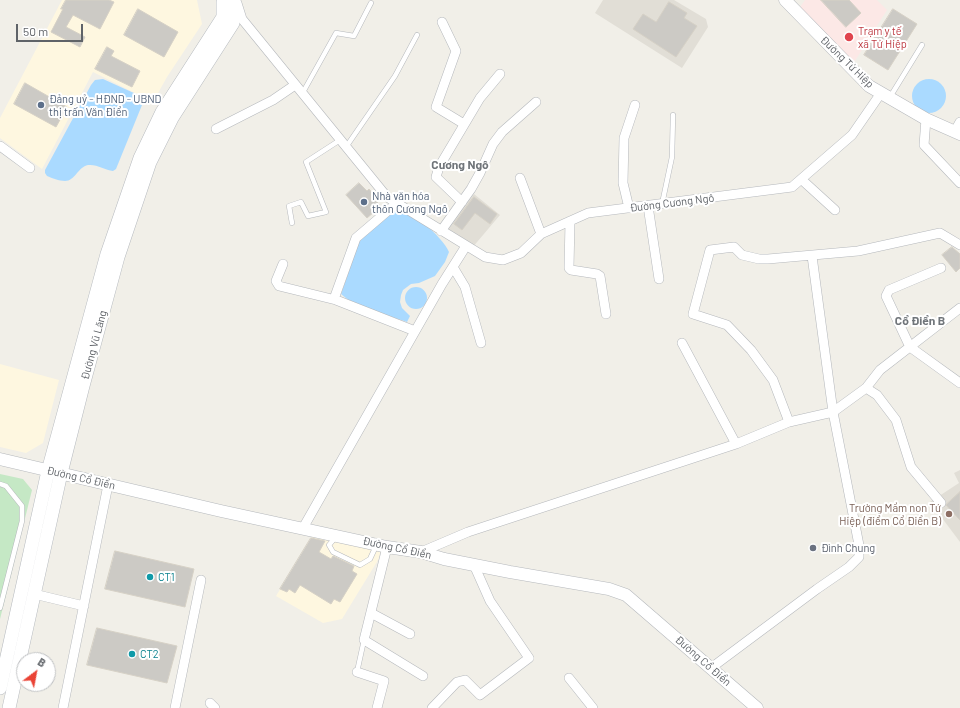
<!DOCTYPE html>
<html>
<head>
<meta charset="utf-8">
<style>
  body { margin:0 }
  #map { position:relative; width:960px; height:708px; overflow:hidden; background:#f1efe8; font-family:Barlow,sans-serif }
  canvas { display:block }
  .north { position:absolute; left:16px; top:652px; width:40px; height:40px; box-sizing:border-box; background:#fff; border:1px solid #bfc1c3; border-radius:50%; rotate:32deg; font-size:11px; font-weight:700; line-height:16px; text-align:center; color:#5f6368 }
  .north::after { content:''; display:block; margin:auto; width:14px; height:18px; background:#ea4335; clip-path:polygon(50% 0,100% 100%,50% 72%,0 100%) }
  .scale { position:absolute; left:16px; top:24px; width:67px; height:18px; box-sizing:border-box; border:2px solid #5f6368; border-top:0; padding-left:5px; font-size:12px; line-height:14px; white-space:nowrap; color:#5f6368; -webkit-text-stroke:3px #fff; paint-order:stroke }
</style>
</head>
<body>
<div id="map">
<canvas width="960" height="708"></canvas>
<div class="north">B</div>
<div class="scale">50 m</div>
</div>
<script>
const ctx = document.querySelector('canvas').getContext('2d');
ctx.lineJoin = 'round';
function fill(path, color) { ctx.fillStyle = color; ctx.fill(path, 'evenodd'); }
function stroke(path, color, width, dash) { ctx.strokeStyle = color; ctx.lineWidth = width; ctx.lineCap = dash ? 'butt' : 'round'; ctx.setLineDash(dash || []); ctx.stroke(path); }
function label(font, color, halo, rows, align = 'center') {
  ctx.font = font + ' Barlow,sans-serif'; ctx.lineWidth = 4; ctx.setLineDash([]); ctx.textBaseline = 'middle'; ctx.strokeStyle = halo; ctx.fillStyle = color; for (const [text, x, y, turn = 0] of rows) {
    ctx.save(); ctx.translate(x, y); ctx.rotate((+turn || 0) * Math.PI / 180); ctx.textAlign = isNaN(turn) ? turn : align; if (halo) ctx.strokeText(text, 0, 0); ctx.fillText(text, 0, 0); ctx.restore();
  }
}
const commercial = new Path2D(`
  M62,0H197L202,24L167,77L153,102L93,72L42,169L0,138V118Z
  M0,364L59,380L43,443L26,453L0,447Z
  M315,532L382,547L378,560L342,619L323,623L276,596Z`);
const education = new Path2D(`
  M603,0H674L706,19L708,27L682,68L595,13Z
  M474,194L500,215L472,248L448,232L451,223Z
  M960,470V542L930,502L959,483L954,473Z`);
const medical = new Path2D(`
  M805,0H877L887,10L853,64L800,7Z`);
const green = new Path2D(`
  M0,474L23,479L32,490L0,619Z`);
const water = new Path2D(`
  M103,79L136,94L142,98V105L116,169L113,171C105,170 97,164 88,165C78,167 75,181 65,181C59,181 52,178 47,176L45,173V170L91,85L95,80Z
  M912 96a17 17 0 1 1 34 0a17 17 0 1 1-34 0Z
  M397,209C412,215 430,226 440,239C444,243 447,248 449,252L445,262L435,276L419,283L411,284L403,290L401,295L400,302L402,308L410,316L407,322C385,314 358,310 341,294L361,236L391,211Z
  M405 298a11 11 0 1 1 22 0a11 11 0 1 1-22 0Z`);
const building = new Path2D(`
  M66,0H109L114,2L100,29L73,15L66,27L85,37L80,47L51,32L63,9H61Z
  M821,0H849L861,13L846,27Z
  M669,2L687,13L684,18L697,26L676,57L633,29L643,14L656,22Z
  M138,9L178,32L164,57L124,35Z
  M893,9L917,24L888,70L864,55Z
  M107,47L114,51L111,56L140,71L132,87L95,69Z
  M25,83L67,107L56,127L14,104Z
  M359,183L367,191L369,189L374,195L372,197L381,206L367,218L346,195Z
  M474,197L497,214L490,224L475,213L462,230L454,224Z
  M952,247L960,254V268L956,272L942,255Z
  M960,492V520L946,505Z
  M311,538L325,541L319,552L331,559L333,556L354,566L352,571L357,574L340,602L334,599L331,604L300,585L295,593L289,589L287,592L280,589Z
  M115,551L194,569L185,607L105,589Z
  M97,628L177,646L167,683L87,665Z`);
const service = new Path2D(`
  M302,94L336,33L354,36L371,3
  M890,97L922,45
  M346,147L395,76L417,35
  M662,204L672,157L673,115
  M292,223L289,206L301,202L308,216L326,212L306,162L340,140
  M0,484L6,486L22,506V521L0,608
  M336,537L329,545L333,552L360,565L370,559L376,546
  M357,672L364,640`);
const minor = new Path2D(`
  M237,3L242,19L387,197L485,257L503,260L521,253L541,234L588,213L792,187L852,135L881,93
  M442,22L456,51L436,107L464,124
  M926,119L924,145L960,183
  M216,129L273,100L295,85
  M955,131L960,122
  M0,146L30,168
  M520,178L541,234
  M801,179L835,210
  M462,202L436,177L439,167L480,98L500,74
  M648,206L659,279
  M629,208L623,183L624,138L635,105
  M570,221L569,268L571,270L597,274L600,276L606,314
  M441,231L471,189L480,173L493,144L502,132L536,102
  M283,264L276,281L279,286L336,300L415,331
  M453,267L465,287L481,343
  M941,268L889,290L886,296L910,347L960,383
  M334,299L356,238L397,203
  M682,343L736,444
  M866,388L877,395L896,420L911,467L941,503
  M789,422L773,380L751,350L727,325L693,314L710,250L734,247L742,255L759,259H768L858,251L940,233L960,245
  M303,528L442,284L466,246
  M387,547L364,640L423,676
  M421,552L468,532L736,444L789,422L833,412L866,388L880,370L960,308
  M34,594L84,606
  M371,613L410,634
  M711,668L817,589L849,567L859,557V545L833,412L812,256
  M357,672L384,681L377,708
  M569,678L593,708
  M210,703L215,708
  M63,708L108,485
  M175,708L201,580
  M432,708L457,682L465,680L480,695L529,658L490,601L474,565`);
const tertiary = new Path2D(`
  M785,0L869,86L926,119L960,134
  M0,459L221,511L387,547L421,552L444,559L510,572L609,589L626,595L757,708`);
const secondary = new Path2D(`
  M0,688L48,471L107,254L140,158L162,112L223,17V2
  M9,708L61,473L83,386L118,257L150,162L172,118L233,23L231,5`);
const markers = [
  [849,37,5,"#e0444e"],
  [41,105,4,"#5c6f8a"],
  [364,202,4,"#5c6f8a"],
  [949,514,4,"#8d6e63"],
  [813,548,4,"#6b7280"],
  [150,577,4,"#0f9aa8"],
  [132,654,4,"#0f9aa8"]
];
const healthNames = [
  ["Trạm y tế",858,31],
  ["xã Tứ Hiệp",858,44]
];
const streetNames = [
  ["Đường Tứ Hiệp",847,62,44],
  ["Đường Cương Ngô",672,203,-7],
  ["Đường Vũ Lăng",94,345,-75],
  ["Đường Cổ Điển",81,478,13],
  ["Đường Cổ Điển",397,548,12],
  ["Đường Cổ Điển",703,661,41]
];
const serviceNames = [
  ["Đảng uỷ - HĐND - UBND",49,99],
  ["thị trấn Văn Điển",49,112],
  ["Nhà văn hóa",372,196],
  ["thôn Cương Ngô",372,209]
];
const educationNames = [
  ["Trường Mầm non Tứ",941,508],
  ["Hiệp (điểm Cổ Điển B)",941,521]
];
const worshipNames = [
  ["Đình Chung",821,548]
];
const cultureNames = [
  ["CT1",158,577],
  ["CT2",140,654]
];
const neighbourhoodNames = [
  ["Cương Ngô",460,165],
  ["Cổ Điển B",920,321]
];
fill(commercial, '#fef7e0');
fill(education, '#e1ded6');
fill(medical, '#fce8e6');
fill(green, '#c5e8c5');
fill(water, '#aadaff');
fill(building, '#cccac5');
stroke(building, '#d6d1c6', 1);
stroke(service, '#b5b8bc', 5.5);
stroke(minor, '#b5b8bc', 10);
stroke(tertiary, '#b5b8bc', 13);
stroke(secondary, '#b6babf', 14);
stroke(service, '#fff', 4.5);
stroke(minor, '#fff', 9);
stroke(tertiary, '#fff', 12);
stroke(secondary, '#fff', 13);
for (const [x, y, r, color] of markers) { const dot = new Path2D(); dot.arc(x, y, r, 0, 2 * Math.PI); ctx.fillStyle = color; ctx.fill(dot); stroke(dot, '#fff', 1.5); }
label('11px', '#be3a42', '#fff', healthNames, 'left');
label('11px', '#5f6368', '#fff', streetNames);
label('11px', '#4e5e75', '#fff', serviceNames, 'left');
label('11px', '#785e54', '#fff', educationNames, 'right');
label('11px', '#5b616d', '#fff', worshipNames, 'left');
label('11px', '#0d838f', '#fff', cultureNames, 'left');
label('bold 12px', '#70757a', '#fff', neighbourhoodNames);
</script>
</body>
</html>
